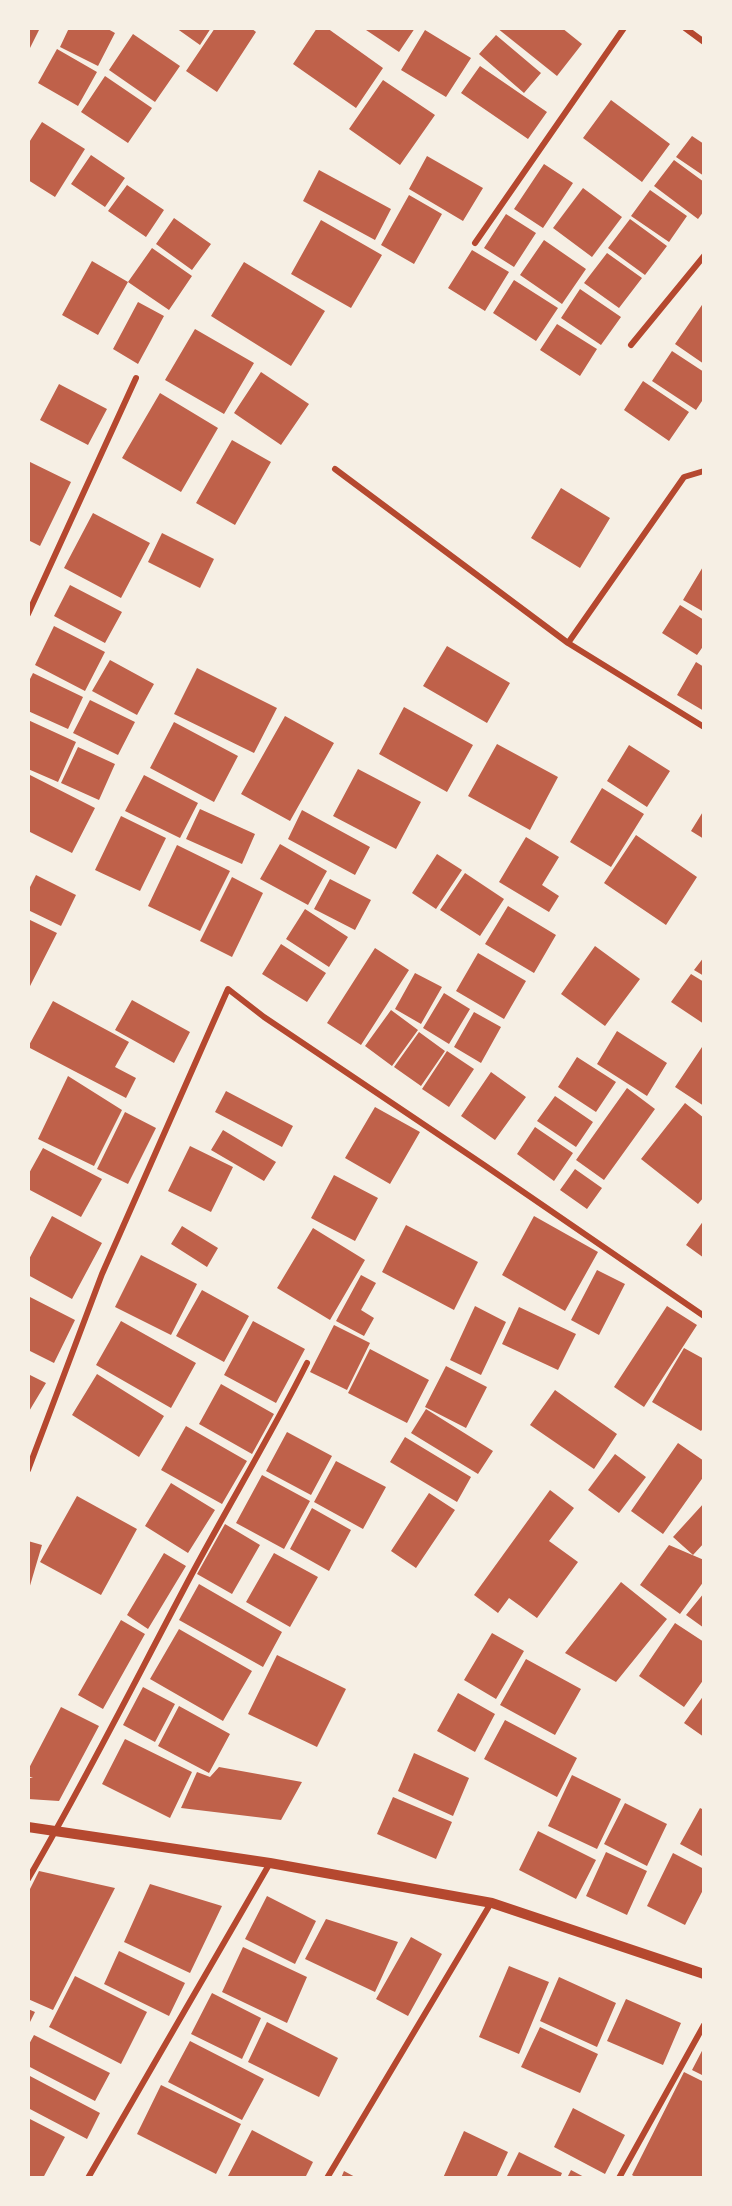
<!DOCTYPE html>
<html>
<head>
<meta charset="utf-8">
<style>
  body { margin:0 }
  #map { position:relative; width:732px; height:2206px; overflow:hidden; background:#f6efe4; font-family:"Source Sans 3",sans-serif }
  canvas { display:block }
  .frame { position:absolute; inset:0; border:30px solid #f6efe4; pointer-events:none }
</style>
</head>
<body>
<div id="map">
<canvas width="732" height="2206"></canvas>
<div class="frame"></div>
</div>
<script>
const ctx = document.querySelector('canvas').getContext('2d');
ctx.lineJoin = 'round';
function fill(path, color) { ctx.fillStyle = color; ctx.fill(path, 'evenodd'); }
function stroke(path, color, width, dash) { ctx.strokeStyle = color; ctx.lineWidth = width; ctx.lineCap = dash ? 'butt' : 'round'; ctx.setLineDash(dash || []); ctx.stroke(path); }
const building = new Path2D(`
  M28,28H40L28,52Z
  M69,28H106L115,33L98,66L60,47Z
  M176,28H211L200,45Z
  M215,28H251L256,32L217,92L186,71Z
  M317,28H327L383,68L356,108L293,64Z
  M363,28H415L399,52Z
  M497,28H562L582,44L557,76Z
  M425,30L471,58L446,97L401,70Z
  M133,34L180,66L155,102L109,70Z
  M496,35L541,73L524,93L479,54Z
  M57,49L97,72L78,106L38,83Z
  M480,66L547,112L528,139L461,93Z
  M105,76L152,108L128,143L81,112Z
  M383,80L435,115L400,165L349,129Z
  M611,100L670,144L642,182L583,138Z
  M42,122L85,149L55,197L28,180V144Z
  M692,136L704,144V176L676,157Z
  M91,155L125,178L105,207L71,184Z
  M427,156L483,188L463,221L409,189Z
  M674,160L704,182V211L698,219L654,186Z
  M544,164L573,183L543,228L514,209Z
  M319,170L391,209L375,240L303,201Z
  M127,185L164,210L146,237L108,211Z
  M583,188L622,217L592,257L553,228Z
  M650,190L687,216L669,242L631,216Z
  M409,195L442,214L414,264L381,245Z
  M506,214L536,233L514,267L484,248Z
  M174,218L211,244L192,270L156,244Z
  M630,219L667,246L645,275L608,248Z
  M321,220L382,255L351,308L291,274Z
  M544,240L586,269L562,304L520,275Z
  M152,248L192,276L169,310L128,282Z
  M472,250L509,272L485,311L448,288Z
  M607,253L642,278L619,308L584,283Z
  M92,261L128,282L98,335L62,315Z
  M244,262L325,311L291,366L211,316Z
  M514,280L558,308L536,341L493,313Z
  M580,289L621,317L601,345L561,318Z
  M138,302L164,316L138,364L113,349Z
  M704,302V364L675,344Z
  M557,324L597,349L580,376L540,350Z
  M195,329L254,363L224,414L165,380Z
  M672,351L704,372V398L696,410L652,381Z
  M261,372L309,404L281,445L234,413Z
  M643,381L689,412L669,441L624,410Z
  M59,384L107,409L88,445L40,420Z
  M160,393L218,428L181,492L122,458Z
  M232,440L271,462L235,525L196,503Z
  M28,461L71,482L40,546L28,540Z
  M561,488L610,518L580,568L531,538Z
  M93,513L150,543L121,598L64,568Z
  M162,533L214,559L200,588L148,562Z
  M704,565V612L683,600Z
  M70,585L122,612L105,643L54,616Z
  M680,605L704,620V645L697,655L662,633Z
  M54,626L105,652L85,691L35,665Z
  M447,646L510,683L487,723L423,686Z
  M110,660L154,684L137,715L92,691Z
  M696,662L704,667V711L677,695Z
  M197,668L277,708L254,753L174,714Z
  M33,673L83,697L68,729L28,711V683Z
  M90,700L135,722L118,755L73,733Z
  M404,707L473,745L447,792L379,754Z
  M285,716L334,743L290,821L241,794Z
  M28,720L76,742L58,782L28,769Z
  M174,722L238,756L214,802L150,768Z
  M497,744L558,777L530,830L468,796Z
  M629,745L670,771L647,807L607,781Z
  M78,747L115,764L99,800L61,783Z
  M358,769L421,802L396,849L333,816Z
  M28,774L95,808L72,853L28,831Z
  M144,775L198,803L180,838L125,811Z
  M602,788L644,814L611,867L570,842Z
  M200,809L255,834L242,864L186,839Z
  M302,810L370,847L355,875L288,839Z
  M704,810V839L691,831Z
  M121,816L166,838L140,891L95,870Z
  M636,835L697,877L666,925L604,883Z
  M526,837L559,857L542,885L559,896L549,912L499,882Z
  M280,844L327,871L308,905L260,879Z
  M177,845L230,871L200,931L148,906Z
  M437,854L462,870L436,909L412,893Z
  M465,873L504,899L480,936L440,910Z
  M36,875L76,895L61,926L28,910V891Z
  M232,877L263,893L232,957L200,941Z
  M330,879L371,900L355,930L314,909Z
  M508,906L556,935L534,973L485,944Z
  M305,909L348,937L329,967L286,939Z
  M28,919L57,933L28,990Z
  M281,944L326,973L307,1002L262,974Z
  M595,946L640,979L605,1026L561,994Z
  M375,948L409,970L361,1045L327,1023Z
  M478,953L526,981L504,1019L456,991Z
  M704,957V976L694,970Z
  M415,973L442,987L421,1024L395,1009Z
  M691,974L704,982V1024L671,1002Z
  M444,993L470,1009L449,1044L423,1028Z
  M132,1000L190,1032L174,1063L115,1030Z
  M53,1001L129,1042L115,1067L136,1078L126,1098L28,1047Z
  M391,1010L418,1030L392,1066L365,1046Z
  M474,1012L501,1027L481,1063L454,1047Z
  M617,1031L667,1063L647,1096L597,1064Z
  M419,1032L445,1051L421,1086L394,1067Z
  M704,1044V1106L675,1087Z
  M447,1051L474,1069L449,1107L422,1089Z
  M577,1057L616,1082L596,1112L558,1087Z
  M491,1072L526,1097L495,1140L461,1116Z
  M68,1076L122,1110L94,1166L38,1139Z
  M627,1088L655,1109L604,1180L576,1160Z
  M226,1091L293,1126L282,1147L215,1112Z
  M555,1096L593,1122L576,1147L537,1121Z
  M685,1103L704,1118V1197L698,1204L641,1159Z
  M375,1107L420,1132L390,1184L345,1158Z
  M125,1112L156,1128L128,1184L97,1169Z
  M535,1127L573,1153L554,1181L517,1154Z
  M223,1130L276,1162L264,1181L211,1150Z
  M190,1146L233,1167L211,1212L168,1191Z
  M43,1148L102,1179L81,1217L28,1189V1175Z
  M575,1169L602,1188L587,1209L560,1190Z
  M334,1175L378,1198L355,1241L311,1218Z
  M52,1216L102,1243L72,1299L28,1275V1261Z
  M534,1216L598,1252L565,1311L502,1275Z
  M704,1220V1258L686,1245Z
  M406,1225L478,1262L454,1310L382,1272Z
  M182,1226L218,1248L207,1267L171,1244Z
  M313,1228L365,1260L330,1320L277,1288Z
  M141,1255L197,1284L171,1335L115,1307Z
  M597,1270L625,1284L599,1335L571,1320Z
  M361,1275L376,1283L361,1310L374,1318L364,1336L336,1321Z
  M202,1290L249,1316L224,1362L176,1336Z
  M28,1296L75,1320L54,1363L28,1350Z
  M475,1306L506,1322L481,1375L450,1360Z
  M667,1306L697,1325L644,1407L614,1387Z
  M519,1307L576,1334L558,1370L502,1344Z
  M121,1321L196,1363L171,1408L96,1365Z
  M253,1321L305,1349L276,1403L224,1375Z
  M334,1325L370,1343L347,1390L310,1372Z
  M684,1348L704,1359V1427L701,1431L652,1402Z
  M370,1349L429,1380L407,1423L348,1393Z
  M446,1366L487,1387L466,1428L425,1407Z
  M28,1374L46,1383L28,1413Z
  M97,1374L164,1416L139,1457L72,1415Z
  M221,1384L274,1414L252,1454L199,1424Z
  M555,1390L617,1434L594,1469L530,1425Z
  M426,1409L493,1451L478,1474L411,1433Z
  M186,1426L247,1461L222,1504L161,1470Z
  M287,1432L332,1456L311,1495L266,1471Z
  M405,1437L471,1477L457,1502L390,1462Z
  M678,1443L704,1461V1476L663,1534L631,1511Z
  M615,1454L646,1477L619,1513L588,1490Z
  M336,1461L386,1487L363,1529L314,1502Z
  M262,1475L310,1501L284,1549L236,1523Z
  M171,1483L215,1510L188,1553L145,1526Z
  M550,1490L574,1508L549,1541L578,1562L537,1618L509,1598L498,1613L474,1595Z
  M429,1493L455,1510L416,1568L391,1551Z
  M77,1496L137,1529L101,1595L40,1562Z
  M704,1503V1543L693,1555L673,1537Z
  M312,1508L351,1530L329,1571L290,1549Z
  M225,1524L260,1545L232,1594L197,1574Z
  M28,1541L42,1545L29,1589H28Z
  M669,1545L704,1560V1581L680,1614L640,1585Z
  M164,1553L186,1566L148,1629L127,1615Z
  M274,1553L318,1577L290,1627L246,1602Z
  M621,1582L667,1619L616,1682L565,1653Z
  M199,1584L282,1632L263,1667L179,1620Z
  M704,1593V1628L686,1615Z
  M121,1620L145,1634L103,1709L78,1695Z
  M675,1623L704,1642V1679L684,1707L639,1676Z
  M179,1629L252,1671L223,1721L150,1679Z
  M492,1633L524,1651L496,1699L464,1680Z
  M277,1655L346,1689L317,1747L248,1714Z
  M526,1659L581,1689L555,1735L500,1705Z
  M143,1687L175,1704L155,1742L123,1725Z
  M458,1693L495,1714L475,1752L437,1731Z
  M704,1695V1737L684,1723Z
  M179,1706L230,1734L209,1773L158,1746Z
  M61,1707L99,1726L59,1801L28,1799V1778H33L28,1776V1770Z
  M505,1720L577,1758L557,1797L484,1759Z
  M125,1739L192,1772L170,1818L102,1784Z
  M414,1753L469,1778L453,1816L398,1791Z
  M219,1767L302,1782L281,1820L181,1808L197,1772L210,1777Z
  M572,1775L621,1799L597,1849L548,1826Z
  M393,1797L452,1822L436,1859L377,1834Z
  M625,1803L667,1824L647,1866L604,1844Z
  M700,1808L704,1810V1857L680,1844Z
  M538,1831L596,1860L576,1899L519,1870Z
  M606,1852L647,1871L627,1915L586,1896Z
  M673,1853L704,1869V1888L685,1925L647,1906Z
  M39,1871L115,1888L53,2010L28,1999V1893Z
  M150,1884L222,1906L190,1973L124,1942Z
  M267,1896L316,1921L295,1964L245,1939Z
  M326,1919L398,1942L375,1992L305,1959Z
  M411,1937L442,1954L408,2016L376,1999Z
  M243,1947L307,1977L287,2023L222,1992Z
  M119,1951L185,1983L169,2016L104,1984Z
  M509,1966L549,1982L519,2054L479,2037Z
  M75,1976L147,2012L121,2064L49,2027Z
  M559,1977L616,2003L597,2047L540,2021Z
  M212,1993L261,2018L242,2059L191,2034Z
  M626,1999L681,2023L663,2065L607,2041Z
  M28,2009L35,2012L28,2026Z
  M267,2022L338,2058L319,2097L248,2062Z
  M540,2027L598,2054L580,2093L521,2067Z
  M34,2035L110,2073L95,2101L28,2066V2046Z
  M190,2041L264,2079L242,2120L168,2082Z
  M704,2047V2076L692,2070Z
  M684,2072L704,2082V2175L702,2178H637L632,2175Z
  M28,2075L100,2113L87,2139L28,2108Z
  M161,2085L241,2124L216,2174L137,2134Z
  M573,2108L625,2135L605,2174L554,2147Z
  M28,2118L65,2137L43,2178H28Z
  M252,2130L313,2162L305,2178H227Z
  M464,2131L508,2152L496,2178H443Z
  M519,2152L562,2173L560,2178H506Z
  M571,2170L586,2178H567Z
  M344,2171L357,2178H341Z`);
const minor = new Path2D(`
  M685,28L704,42
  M475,243L624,28
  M631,345L704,256
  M335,469L568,643L704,727
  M28,614L136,378
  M568,643L684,477L704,471
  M28,1470L102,1274L228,989L264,1017L484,1165L704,1316
  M28,1879C87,1778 139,1673 194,1570C231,1501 272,1433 307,1363
  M88,2178L270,1863
  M327,2178L491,1903
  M619,2178L704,2025`);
const tertiary = new Path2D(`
  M28,1827L270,1863L492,1903L704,1974`);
fill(building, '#bf614a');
stroke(minor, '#b5482f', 6);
stroke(tertiary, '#b5482f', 10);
</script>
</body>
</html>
